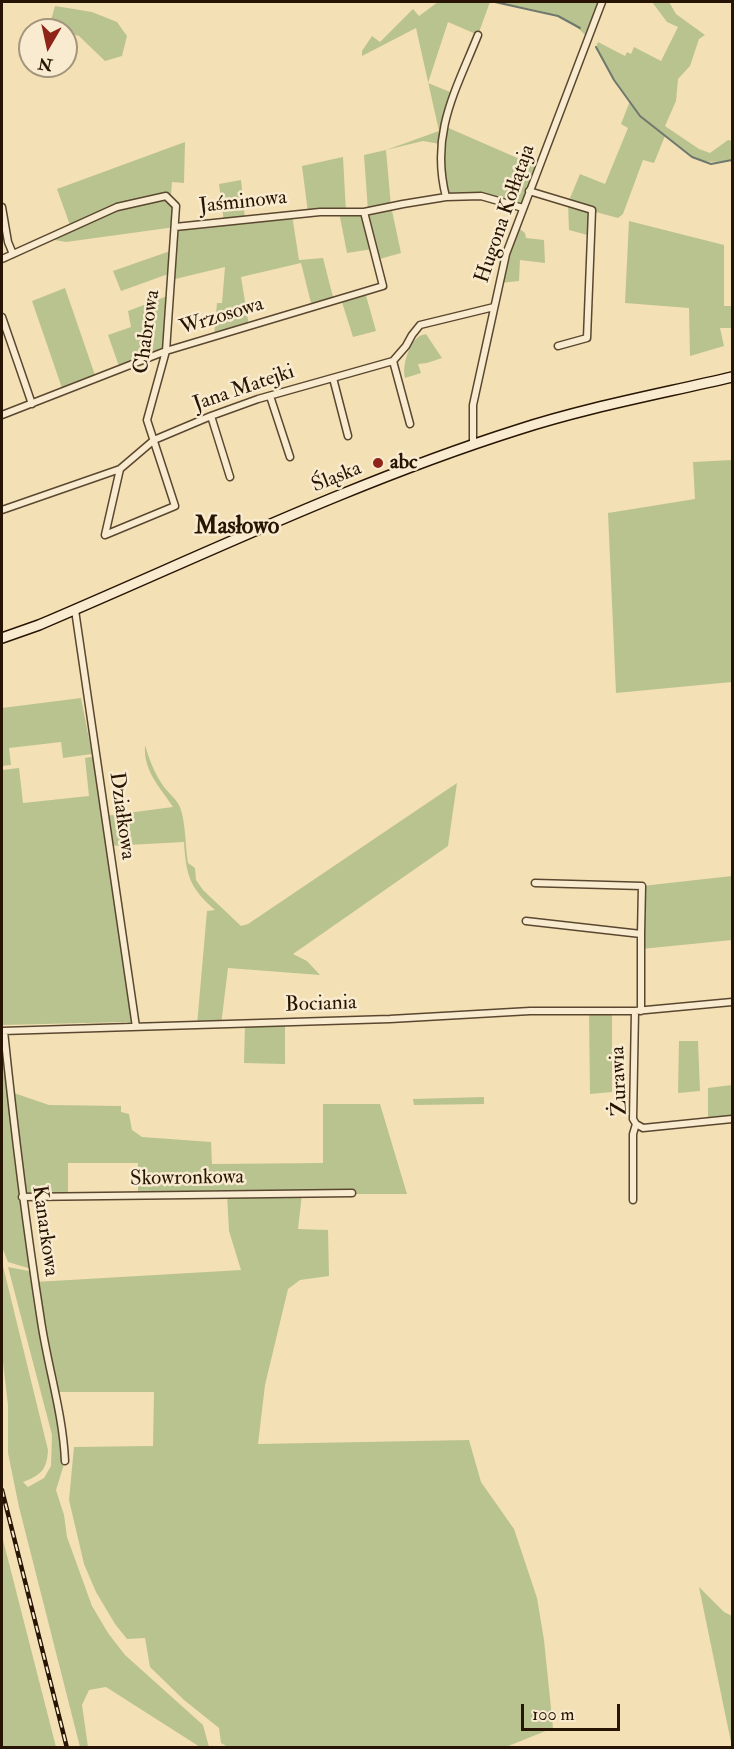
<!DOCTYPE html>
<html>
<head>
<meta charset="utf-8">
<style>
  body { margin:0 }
  #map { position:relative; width:734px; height:1749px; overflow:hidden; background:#f4e0b5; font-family:"IM FELL Double Pica",serif }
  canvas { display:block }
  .frame { position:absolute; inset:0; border:3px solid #271402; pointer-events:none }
  .north { position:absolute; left:18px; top:18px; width:60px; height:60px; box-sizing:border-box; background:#f8ebcf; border:2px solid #a4957d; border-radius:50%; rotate:189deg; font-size:16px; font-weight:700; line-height:24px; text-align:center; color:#271402 }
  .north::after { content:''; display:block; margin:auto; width:21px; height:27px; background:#8f2418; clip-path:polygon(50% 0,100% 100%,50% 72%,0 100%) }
  .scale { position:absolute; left:521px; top:1704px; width:99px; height:27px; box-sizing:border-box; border:3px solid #271402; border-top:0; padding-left:8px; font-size:18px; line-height:21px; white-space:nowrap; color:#271402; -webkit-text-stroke:4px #f8ebcf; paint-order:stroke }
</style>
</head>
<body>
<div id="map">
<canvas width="734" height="1749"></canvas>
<div class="frame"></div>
<div class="north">N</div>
<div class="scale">100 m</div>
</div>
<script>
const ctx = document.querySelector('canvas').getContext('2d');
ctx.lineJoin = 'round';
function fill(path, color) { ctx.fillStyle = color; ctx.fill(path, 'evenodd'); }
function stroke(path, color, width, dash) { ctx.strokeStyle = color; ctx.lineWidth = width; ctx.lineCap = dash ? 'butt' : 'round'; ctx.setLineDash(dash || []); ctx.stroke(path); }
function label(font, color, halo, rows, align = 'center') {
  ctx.font = font + ' "IM FELL Double Pica",serif'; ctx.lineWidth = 5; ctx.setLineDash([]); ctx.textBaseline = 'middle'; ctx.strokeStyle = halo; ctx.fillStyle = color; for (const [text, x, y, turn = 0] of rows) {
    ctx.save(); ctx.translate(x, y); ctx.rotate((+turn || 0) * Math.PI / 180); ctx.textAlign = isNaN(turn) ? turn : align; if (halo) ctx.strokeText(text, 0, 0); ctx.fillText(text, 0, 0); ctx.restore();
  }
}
const green = new Path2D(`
  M438,2H490L478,35L448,22L428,83L455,94L444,126L538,167L523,208L481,196L446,197L440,144L423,141L386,150L391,206L401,253L376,260L373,249L347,253L339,212L308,213L302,166L343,157L346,212L368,211L364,155L386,150L439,131L416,28L362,56V51L372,36L380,42L413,9L419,16Z
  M495,2H602L587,37C565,11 527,9 495,2Z
  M652,2H669L676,14L705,35L699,39L690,66L678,79L676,101L665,126L699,149L710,153L728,140L732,141V160C696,166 693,157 665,136L654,163L643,160L623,214L618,218L592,211L591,236L569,230L568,203L580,174L605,184L628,128L621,124L630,101L614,80L596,47L598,42L625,56L627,52L631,54L634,47L661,61L678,27L667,22Z
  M55,6L92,12L117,22L127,36L122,56L105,61L79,36L66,32V30L55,29L51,20Z
  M185,142L184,183L172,182L171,195L167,196L176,206V227L224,222L219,184L241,180L245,219L292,215L299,260L323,258L334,301L312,307L301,263L241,277L249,326L214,337L217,303H222L225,267L171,280V273L121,291L113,271L173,250L175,227L66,242L55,240V235L71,228L57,189Z
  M629,221L724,245V306H732V328H720L724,346L690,356L689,308L625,303Z
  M516,226L525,233L526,238L544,240L545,263L520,260L519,281L499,283Z
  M65,288L96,378L63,391L32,301Z
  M365,292L376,331L353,337L341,299Z
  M170,295L166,351L120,369L108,335L131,327L128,311Z
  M426,334L442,358L427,363L418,364L421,373L405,378C402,367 408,346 417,338C420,335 423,335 426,334Z
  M732,460V682L616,693L608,513L695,499L693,462Z
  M81,698L92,754L63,758L61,742L9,748L11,765L2,766V708Z
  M145,745C149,759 154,772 162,784C167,792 176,798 180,807C186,824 185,844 188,863L195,868L196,880L203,890L241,926L248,924L457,783L448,846L293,954L307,961L320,975L228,968L221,1025H197L207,911L215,910C190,888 186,876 184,842L109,846L136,1027H129L127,1022L2,1025V770L19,768L23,803L89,796L85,758L96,756L105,816L173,807C160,787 143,771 145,745Z
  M732,876V940L641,949L642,886Z
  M589,1011H612V1092L590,1094Z
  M285,1023V1064L244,1063L245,1024Z
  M2,1031L8,1091L49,1105L121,1106V1112L129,1114L132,1130L142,1137L211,1142L212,1164L323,1163V1104H380L407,1194H302L298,1229L328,1230L329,1276L300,1280L288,1289L265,1385L258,1444L469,1440L481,1482L514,1529L537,1598L544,1640L553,1728L506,1747H228L221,1743L219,1728L184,1700L150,1667L145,1638L127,1639L115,1624L96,1592L84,1564L69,1500L74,1447L153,1446L154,1392H55L65,1461L56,1490L64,1515L67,1537L92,1606L108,1633L125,1655L203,1725L209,1747H200L106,1687L89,1690L82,1705L88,1747H80L19,1507L8,1453V1405L2,1354V1262L48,1450C47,1470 41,1475 23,1482L28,1487L44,1478L51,1466L52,1435L8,1267L34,1272L35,1282L241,1270L229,1231L227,1195L138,1196V1163H68V1196L22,1197L33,1265L28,1268L8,1262L2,1247Z
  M679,1041H698L700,1091L678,1093Z
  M732,1085V1119L708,1121V1088Z
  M484,1097V1104L414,1105L413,1099Z
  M2,1536L56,1747H2Z
  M699,1587L724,1612L732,1616V1747Z`);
const stream = new Path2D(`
  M495,2L558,16L580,28
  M596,47L614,80L640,116L692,157L711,164L732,160`);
const street = new Path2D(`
  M529,191L592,210L587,338L558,346
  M446,197C430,134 455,92 478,35
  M2,207L8,242L13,254
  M175,227L320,212H364L403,204L446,197L481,196L523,208
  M2,259L117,207L166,196L176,206L166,351L147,420L175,506L105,535L120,469
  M2,317L32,404
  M393,361L410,424
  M333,378L348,436
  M270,396L290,457
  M2,415L166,351L383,286L364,212
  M211,416L230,477
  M473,445V405L506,254L602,2
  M2,510L120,469L154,440L211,416L258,399L393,361L406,346L412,335L420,325L494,307
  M75,610L136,1027
  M535,883L642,886L641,934
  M526,921L641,934V1011
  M635,1011L633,1119L636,1124L643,1128L732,1119
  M2,1031L390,1019L530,1011H635L732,1002
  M4,1031C14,1128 26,1225 41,1321C48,1368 63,1414 65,1461
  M22,1197L352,1193
  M633,1200V1134L636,1124`);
const secondary = new Path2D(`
  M2,638L39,625C197,558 353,482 517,430C588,407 660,394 732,377`);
const rail = new Path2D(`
  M2,1490L67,1748`);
const markers = [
  [378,463,6,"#8f2418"]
];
const streetNames = [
  ["Jaśminowa",243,203,-6],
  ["Hugona Kołłątaja",506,214,-71],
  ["Wrzosowa",222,317,-17],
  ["Chabrowa",148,332,-82],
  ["Jana Matejki",244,389,-19],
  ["Śląska",337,478,-22],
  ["Działkowa",121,816,82],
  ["Bociania",321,1005,-2],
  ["Żurawia",620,1081,-92],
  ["Skowronkowa",187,1179,-1],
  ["Kanarkowa",44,1231,82]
];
const poiNames = [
  ["abc",390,463]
];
const quarterNames = [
  ["Masłowo",237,528]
];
fill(green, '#b9c38f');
stroke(stream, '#6e786d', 2);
stroke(street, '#5a472f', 9);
stroke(secondary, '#271402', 12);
stroke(street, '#f8ebcf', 6);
stroke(secondary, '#f8ebcf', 9);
stroke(rail, '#271402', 4.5);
stroke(rail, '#f8ebcf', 2, [7]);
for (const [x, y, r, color] of markers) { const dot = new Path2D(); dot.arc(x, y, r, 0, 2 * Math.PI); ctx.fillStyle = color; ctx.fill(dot); stroke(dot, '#f8ebcf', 2); }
label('21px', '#271402', '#f8ebcf', streetNames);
label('bold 21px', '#271402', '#f8ebcf', poiNames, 'left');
label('bold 24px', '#271402', '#f8ebcf', quarterNames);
</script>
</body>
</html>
